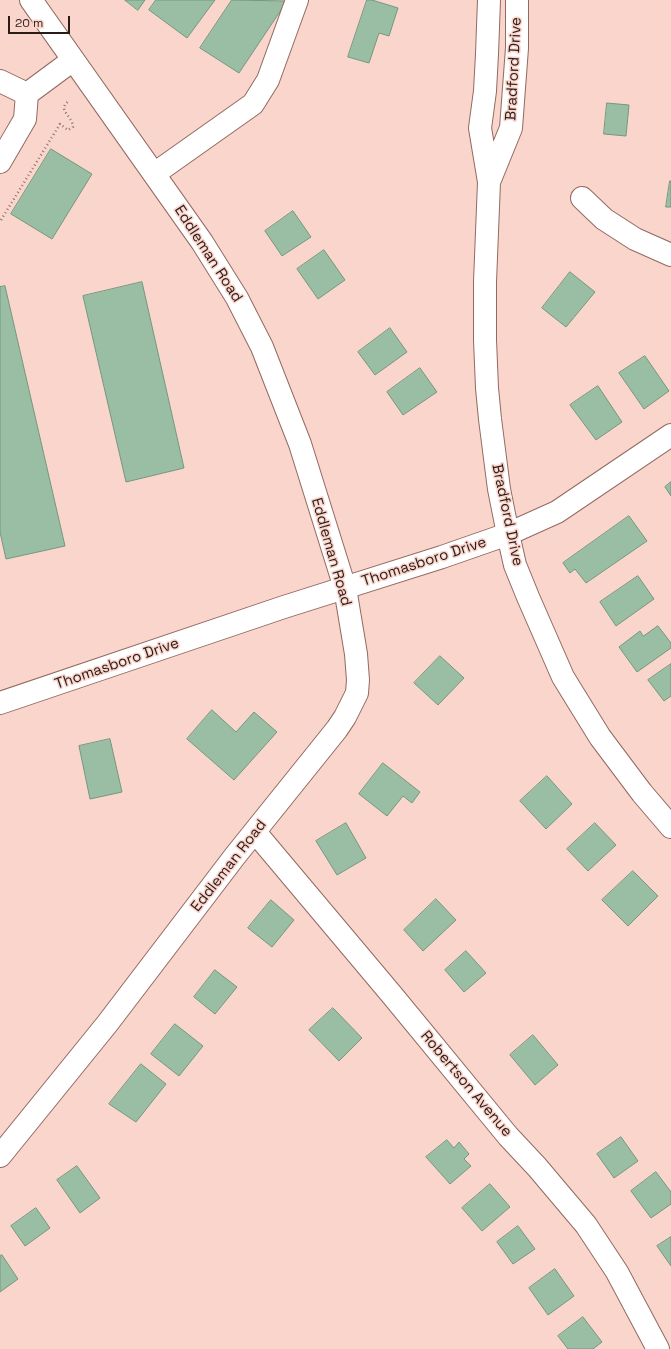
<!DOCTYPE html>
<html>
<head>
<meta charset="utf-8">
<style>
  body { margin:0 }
  #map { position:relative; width:671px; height:1349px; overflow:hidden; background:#fad5cc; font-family:"Space Grotesk",sans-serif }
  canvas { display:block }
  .scale { position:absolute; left:8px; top:16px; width:62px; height:18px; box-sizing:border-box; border:2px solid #2b1b17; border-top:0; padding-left:5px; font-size:12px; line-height:14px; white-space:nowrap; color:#2b1b17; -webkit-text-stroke:3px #fad5cc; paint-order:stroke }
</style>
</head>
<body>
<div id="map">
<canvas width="671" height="1349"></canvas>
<div class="scale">20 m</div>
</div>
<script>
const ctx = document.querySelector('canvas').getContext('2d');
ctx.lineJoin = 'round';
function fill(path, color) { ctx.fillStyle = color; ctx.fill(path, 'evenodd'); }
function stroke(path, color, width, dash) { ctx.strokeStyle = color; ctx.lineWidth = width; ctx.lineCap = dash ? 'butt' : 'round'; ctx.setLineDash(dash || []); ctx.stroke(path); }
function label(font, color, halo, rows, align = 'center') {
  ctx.font = font + ' "Space Grotesk",sans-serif'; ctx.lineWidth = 3; ctx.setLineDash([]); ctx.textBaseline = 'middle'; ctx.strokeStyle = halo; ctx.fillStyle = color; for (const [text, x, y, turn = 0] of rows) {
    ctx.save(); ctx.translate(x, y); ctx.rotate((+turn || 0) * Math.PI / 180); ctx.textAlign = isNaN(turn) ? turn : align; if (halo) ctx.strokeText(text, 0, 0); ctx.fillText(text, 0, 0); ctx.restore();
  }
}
const building = new Path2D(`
  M125,0H145L138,10Z
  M156,0H215L187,38L149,10Z
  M232,0L287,1L239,73L200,48Z
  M367,0H372L398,8L389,36L379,33L369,63L348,57Z
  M607,103L629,105L626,136L604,134Z
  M51,149L92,174L52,239L11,214Z
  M670,181H671V207H666Z
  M293,211L311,237L282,256L265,231Z
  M324,250L345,280L318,299L297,269Z
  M570,272L595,292L566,327L542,308Z
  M142,282L184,468L126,482L83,296Z
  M5,286L65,546L6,559L0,532V287Z
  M390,328L407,352L375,375L358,352Z
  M645,356L669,391L644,409L619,373Z
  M420,368L437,392L403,415L387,392Z
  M598,386L622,422L596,440L570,405Z
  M671,482V496L665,487Z
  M629,516L647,541L586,583L575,569L570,573L563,563Z
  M638,576L654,599L616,626L600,602Z
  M658,626L671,643V648L637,672L619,647L640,631L643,636Z
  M440,656L464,678L438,705L414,683Z
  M671,664V696L664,701L648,680Z
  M212,710L236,732L254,712L277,732L234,780L187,739Z
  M110,739L122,792L90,799L79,746Z
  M383,763L420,792L412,803L403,796L387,816L359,794Z
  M547,776L572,804L546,829L520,801Z
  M346,823L366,858L337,875L316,841Z
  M595,823L616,845L588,871L567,849Z
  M633,871L658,896L628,926L602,900Z
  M436,899L456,920L423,951L404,930Z
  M271,900L294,920L272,947L248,928Z
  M466,951L486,973L464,992L445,970Z
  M215,970L237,987L215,1014L194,997Z
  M333,1008L362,1038L339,1061L309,1030Z
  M175,1024L203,1046L179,1076L151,1054Z
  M533,1035L558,1065L535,1085L510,1055Z
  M141,1064L166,1084L136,1122L109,1104Z
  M621,1137L638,1161L614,1178L597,1154Z
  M447,1140L454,1148L459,1142L469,1154L464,1159L471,1166L450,1184L426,1157Z
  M77,1166L100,1198L80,1213L57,1180Z
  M656,1172L671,1192V1204L651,1218L631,1191Z
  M490,1184L510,1207L482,1231L462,1208Z
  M36,1208L50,1228L25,1246L11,1226Z
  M518,1226L535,1249L513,1264L497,1242Z
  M671,1237V1266L657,1246Z
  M2,1255L18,1279L0,1292V1256Z
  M555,1269L574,1296L548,1315L529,1288Z
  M583,1317L602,1342L593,1349H568L558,1336Z`);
const path = new Path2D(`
  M1,220L60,124L68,130L73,127C73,116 56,110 69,101`);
const minor = new Path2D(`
  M489,0L487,54L485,91L480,128L489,182L485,282V340L487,388L490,419L499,489L508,534L515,565L528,597L563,677L600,737L642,793L671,827
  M0,81L27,94
  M27,94L73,60
  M0,162L25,119L27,94
  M154,174L253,104L268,80L297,0
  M489,182L511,128L517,48V0
  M582,198L604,219L635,239L671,255
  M0,703L284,607L442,557L508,534L557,512L671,435
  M255,832L392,995L508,1136L537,1167L586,1225L617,1272L658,1349
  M0,1156L107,1024L235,856L337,729L345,717L357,693L358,680L356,654L345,588L300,444L262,347L237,298L202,242L31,0`);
const streetNames = [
  ["Bradford Drive",514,69,-87],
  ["Eddleman Road",208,254,57],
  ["Bradford Drive",507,515,78],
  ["Eddleman Road",331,552,74],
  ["Thomasboro Drive",424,562,-18],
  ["Thomasboro Drive",117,664,-19],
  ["Eddleman Road",229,866,-52],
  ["Robertson Avenue",466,1084,50]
];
fill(building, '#9abea3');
stroke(building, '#74977e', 1);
stroke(minor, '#926a61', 24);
stroke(path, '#8c736c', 2.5, [1, 3]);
stroke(minor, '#fff', 22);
label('15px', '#2b1b17', '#fad5cc', streetNames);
</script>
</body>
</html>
